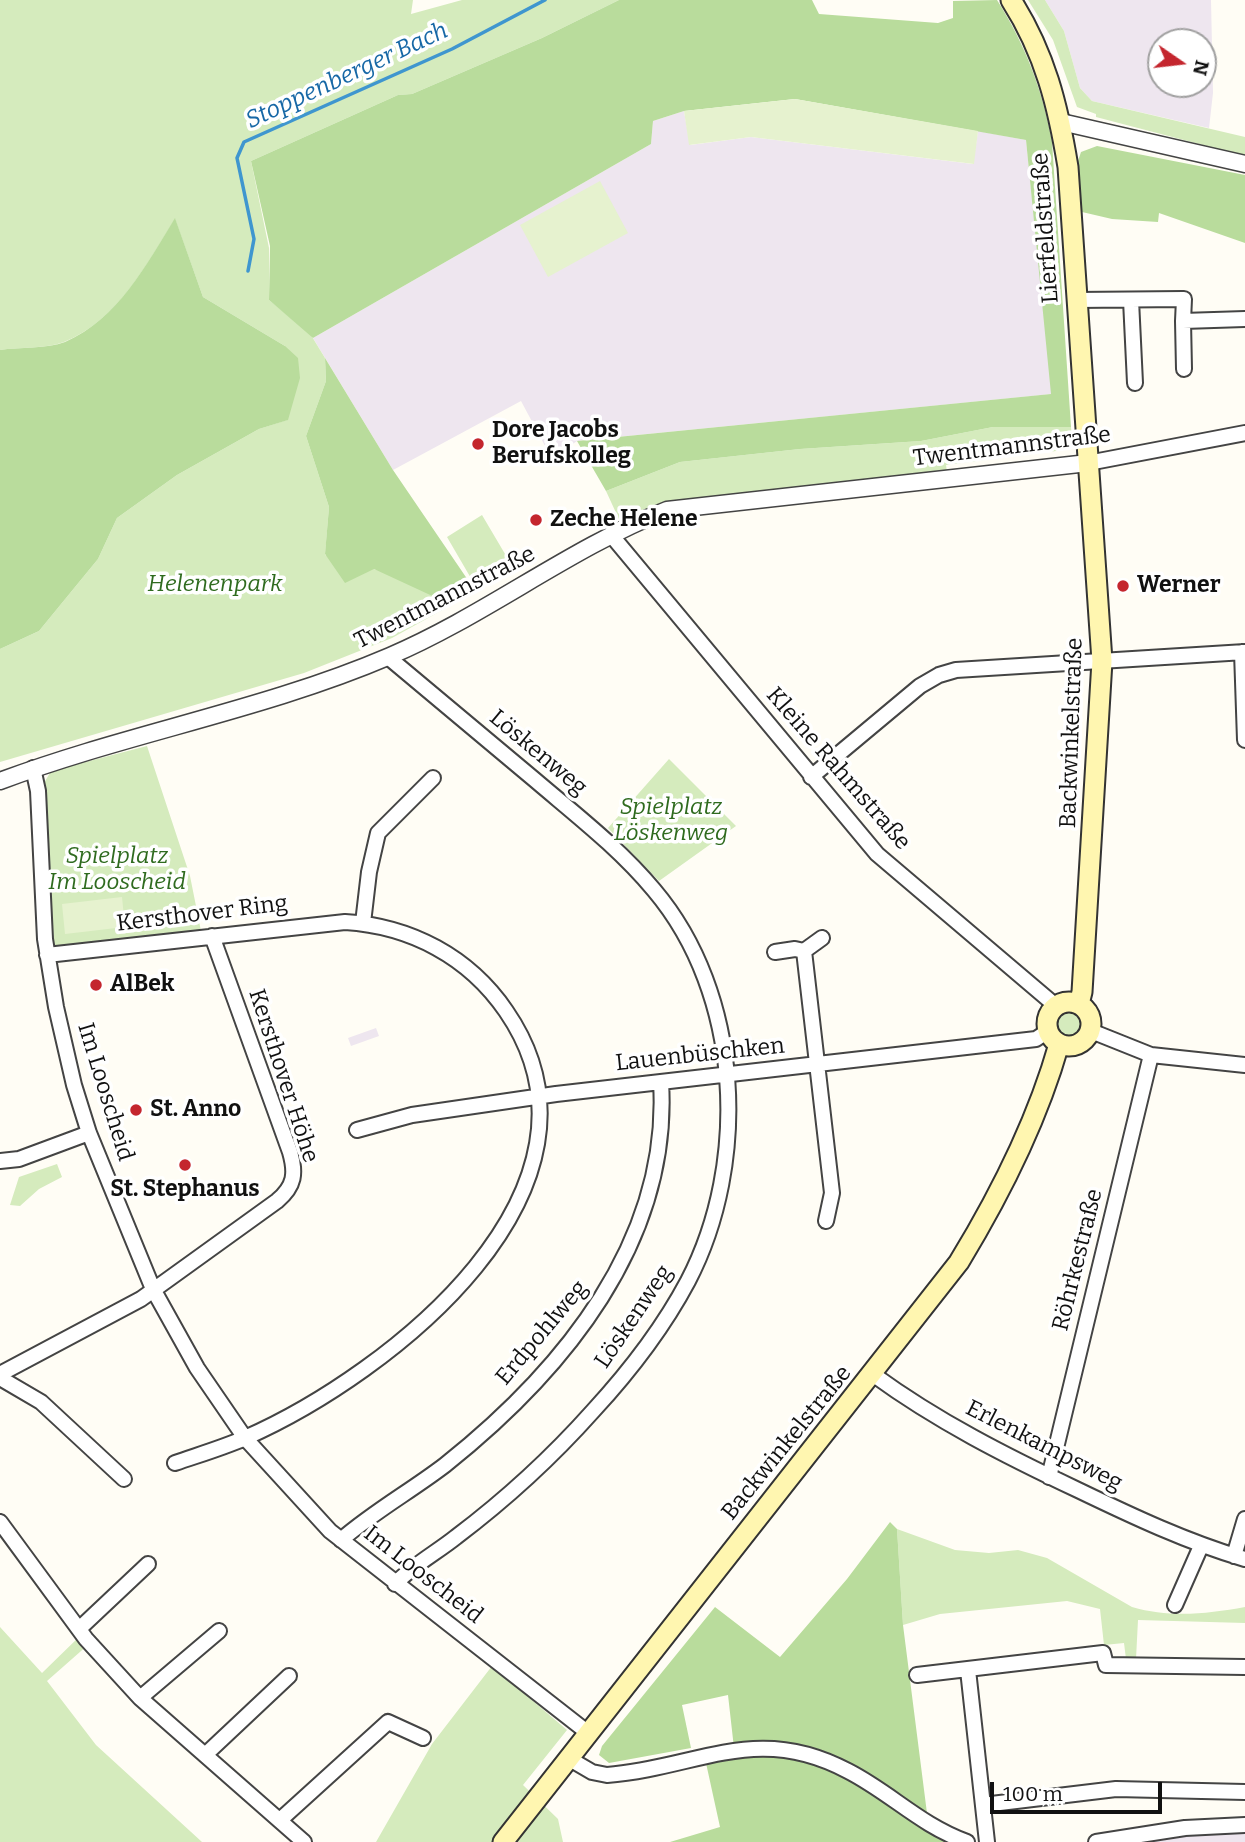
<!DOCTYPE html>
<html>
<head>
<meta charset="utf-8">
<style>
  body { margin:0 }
  #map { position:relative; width:1245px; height:1842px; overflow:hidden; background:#fffdf5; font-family:Bitter,serif }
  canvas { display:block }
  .north { position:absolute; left:1147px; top:28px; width:70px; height:70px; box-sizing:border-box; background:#fff; border:2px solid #a0a0a0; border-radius:50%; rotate:104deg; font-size:19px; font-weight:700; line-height:28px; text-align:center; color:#111 }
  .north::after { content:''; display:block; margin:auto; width:24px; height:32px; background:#c4262e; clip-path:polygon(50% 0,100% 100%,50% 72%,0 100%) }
  .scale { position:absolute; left:990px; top:1782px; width:172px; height:32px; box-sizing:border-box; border:4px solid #111; border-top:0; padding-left:9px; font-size:21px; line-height:24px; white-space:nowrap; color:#111; -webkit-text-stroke:5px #fff; paint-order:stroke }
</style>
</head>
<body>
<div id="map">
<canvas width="1245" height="1842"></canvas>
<div class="north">N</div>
<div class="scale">100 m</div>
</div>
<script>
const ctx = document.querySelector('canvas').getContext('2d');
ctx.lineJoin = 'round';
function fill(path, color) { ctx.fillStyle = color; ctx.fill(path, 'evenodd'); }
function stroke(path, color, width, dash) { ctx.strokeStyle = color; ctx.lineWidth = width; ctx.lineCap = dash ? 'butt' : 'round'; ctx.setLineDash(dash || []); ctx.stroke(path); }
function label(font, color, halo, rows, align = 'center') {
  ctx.font = font + ' Bitter,serif'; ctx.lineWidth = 7; ctx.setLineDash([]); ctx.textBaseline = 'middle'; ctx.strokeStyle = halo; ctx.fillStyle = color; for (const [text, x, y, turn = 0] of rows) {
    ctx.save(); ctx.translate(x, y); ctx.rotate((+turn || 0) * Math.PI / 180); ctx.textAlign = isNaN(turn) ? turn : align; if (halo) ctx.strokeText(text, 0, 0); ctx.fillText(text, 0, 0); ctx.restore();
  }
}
const industrial = new Path2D(`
  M1045,0H1211L1213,93L1209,128L1092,101L1080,88L1064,31ZM1161,42H1203V84H1161Z
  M684,111L690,145L751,137L973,164L978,131L1026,140L1052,394L577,441L552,459L521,401L393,470L313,338L651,144L653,121Z
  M376,1028L379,1036L351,1046L348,1038Z
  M1245,1829V1842H1140L1182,1833Z`);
const green = new Path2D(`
  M0,0H413L411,14L462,0H619L542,38L412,94L398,95L251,161L269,248V300L313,336L311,335L325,358L326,381L306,436L329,507L325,555L391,574L441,600L472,586L475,592L392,638L304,673L0,762V649L39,631L98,559L117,518L177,475L259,429L287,420L285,346L203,297L175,219C146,265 118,320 64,342C46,349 19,347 0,350Z
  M1028,0H1045L1064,31L1080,88L1092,101L1245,137V156L1096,117V114L1077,107L1053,40Z
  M993,427H1071L1072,438L1067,446L1056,451L946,465L947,472L715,501L623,528L606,491L680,462L800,449L921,441Z
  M482,515L508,559L472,580L447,537Z
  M147,746L190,876L201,931L54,946L44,783L51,771Z
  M669,759L736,826L659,881L608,828Z
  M1056 1024a13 13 0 1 1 26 0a13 13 0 1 1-26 0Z
  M57,1164L62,1177L39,1189L20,1206L10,1205L19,1177Z
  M897,1529L955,1550L989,1553L1018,1550L1047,1558L1132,1607C1170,1618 1207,1614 1245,1607V1623L1138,1620L1136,1659H1126L1124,1643L1104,1645L1100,1609L1067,1601L940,1614L903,1625Z
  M0,1627L42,1673L82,1634L89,1644L47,1681L96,1745L202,1842H0Z
  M492,1666L567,1730L523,1785L558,1819L563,1842H376L432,1744Z`);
const forest = new Path2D(`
  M619,0H812L819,14L938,23L953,18V1L997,0C1025,44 1043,91 1052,142L1071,427H993L921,441L800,449L680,462L606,491L577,441L1051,394L1026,140L795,99L684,111L653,121L651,144L313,338L269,300L270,246L251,161L398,95L412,94L542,38Z
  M1097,146L1245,175V243L1159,213L1158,222L1112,219L1082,212L1078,161L1081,152Z
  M175,218L203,297L285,346L298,358L300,378L288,420L259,429L177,475L117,518L98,559L39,631L0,649V350C19,347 47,349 65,342C118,319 146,265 175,218Z
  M325,358L393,470L472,586L441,600L374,569L345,583L325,554L329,507L306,436L326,381Z
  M890,1522L897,1529L903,1625L929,1829L955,1842H670L720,1827L706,1763L735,1757L728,1695L682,1705L691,1748L609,1763L599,1755L602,1746L715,1607L780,1657L847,1579Z`);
const pitch = new Path2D(`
  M795,99L978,131L974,164L751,137L689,145L684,111Z
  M600,181L628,233L548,277L520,225Z
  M122,897L125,927L65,934L62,904Z`);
const stream = new Path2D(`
  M248,271L254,239L237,158L244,142L452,49L545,0`);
const minor = new Path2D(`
  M1076,300L1184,299L1183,321L1245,319
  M1131,300L1135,383
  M1183,321L1184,369
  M1088,463L1245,433
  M612,536L877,854L1056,1006
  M1242,652L1245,740
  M388,657C437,698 486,739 535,780C576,815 619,848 654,890C742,994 750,1162 688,1281C663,1328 629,1372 593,1411C552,1457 505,1500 456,1537C436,1553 413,1565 395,1584
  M33,768L38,791L45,939L56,1007L74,1085L89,1133L153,1289L197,1368L245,1438L330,1531L587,1732
  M811,777L920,686L939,675L956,670L1245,652
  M363,923L369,872L378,833L433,778
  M804,951L832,1193L826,1221
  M775,952L795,949L804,951L822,938
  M47,955L345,922C411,926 469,957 506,1011C628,1188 390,1374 245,1438C222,1448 198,1455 175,1463
  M1091,1031L1151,1055L1245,1065
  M357,1130L412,1115L556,1094L1036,1039L1048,1031
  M0,1161L19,1159L89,1133
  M0,1374L141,1299L277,1201C295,1186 296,1173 290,1152L212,936
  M874,1375C937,1421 1006,1456 1078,1490C1132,1516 1187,1542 1245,1559
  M0,1378L41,1402L124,1479
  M1049,1477L1151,1055
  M0,1522L86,1639L140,1698L304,1842
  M341,1540C373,1512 411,1491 445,1465C563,1371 671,1241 661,1082
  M1234,1556L1245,1519
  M1175,1605L1201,1546
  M79,1629L148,1564
  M968,1670L987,1842
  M917,1675L1103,1653L1106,1665L1245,1667
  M140,1698L219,1631
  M205,1755L289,1676
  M568,1758L592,1772L607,1775C698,1768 756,1722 848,1771C891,1793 920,1825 967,1842
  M983,1805L1116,1789L1245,1792
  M280,1820L388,1722L423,1738
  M1096,1842L1185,1828L1245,1825`);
const tertiary = new Path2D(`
  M1061,122L1245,164
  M0,781C128,733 264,710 390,656C486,615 570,548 667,510L1088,463`);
const secondary = new Path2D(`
  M1011,0C1045,53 1058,106 1068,167L1102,661L1082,992L1079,1004
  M1047 1024a22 22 0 1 1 44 0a22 22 0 1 1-44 0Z
  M503,1842L959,1262C1001,1193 1037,1122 1059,1044`);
const markers = [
  [478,444,7,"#c4262e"],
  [536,520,7,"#c4262e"],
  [1123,586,7,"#c4262e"],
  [96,985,7,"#c4262e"],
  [136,1110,7,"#c4262e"],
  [185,1165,7,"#c4262e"]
];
const streetNames = [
  ["Lierfeldstraße",1046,228,-94],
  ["Twentmannstraße",1012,447,-7],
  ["Twentmannstraße",445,598,-27],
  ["Backwinkelstraße",1072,733,-88],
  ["Löskenweg",538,753,40],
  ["Kleine Rahmstraße",838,769,49],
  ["Kersthover Ring",202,914,-7],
  ["Lauenbüschken",700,1055,-6],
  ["Kersthover Höhe",283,1076,72],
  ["Im Looscheid",105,1092,73],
  ["Röhrkestraße",1078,1260,-76],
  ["Löskenweg",634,1317,-56],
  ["Erdpohlweg",542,1333,-50],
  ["Backwinkelstraße",787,1443,-51],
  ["Erlenkampsweg",1044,1446,27],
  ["Im Looscheid",423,1575,38]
];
const poiNames = [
  ["Dore Jacobs",492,431],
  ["Berufskolleg",492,457],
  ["Zeche Helene",550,520],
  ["Werner",1137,586],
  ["AlBek",110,985],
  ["St. Anno",150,1110],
  ["St. Stephanus",185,1190,"center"]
];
const parkNames = [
  ["Helenenpark",215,585],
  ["Spielplatz",671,808],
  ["Löskenweg",671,834],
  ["Spielplatz",117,857],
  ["Im Looscheid",117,883]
];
const waterNames = [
  ["Stoppenberger Bach",347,76,-25]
];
fill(industrial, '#eee6ef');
fill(green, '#d5ebbd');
fill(forest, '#b9dc9c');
fill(pitch, '#e6f2cf');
stroke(stream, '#3f96cf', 3.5);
stroke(minor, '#444', 18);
stroke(tertiary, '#444', 19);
stroke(secondary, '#333', 23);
stroke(minor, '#fff', 14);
stroke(tertiary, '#fff', 16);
stroke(secondary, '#fff6b0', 19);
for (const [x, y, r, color] of markers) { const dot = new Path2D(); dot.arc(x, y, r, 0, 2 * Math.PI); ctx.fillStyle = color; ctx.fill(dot); stroke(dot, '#fff', 2.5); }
label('23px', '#111', '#fff', streetNames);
label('bold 23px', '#111', '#fff', poiNames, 'left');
label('italic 23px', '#2f6b1f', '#fff', parkNames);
label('italic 24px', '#1768a6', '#fff', waterNames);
</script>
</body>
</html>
